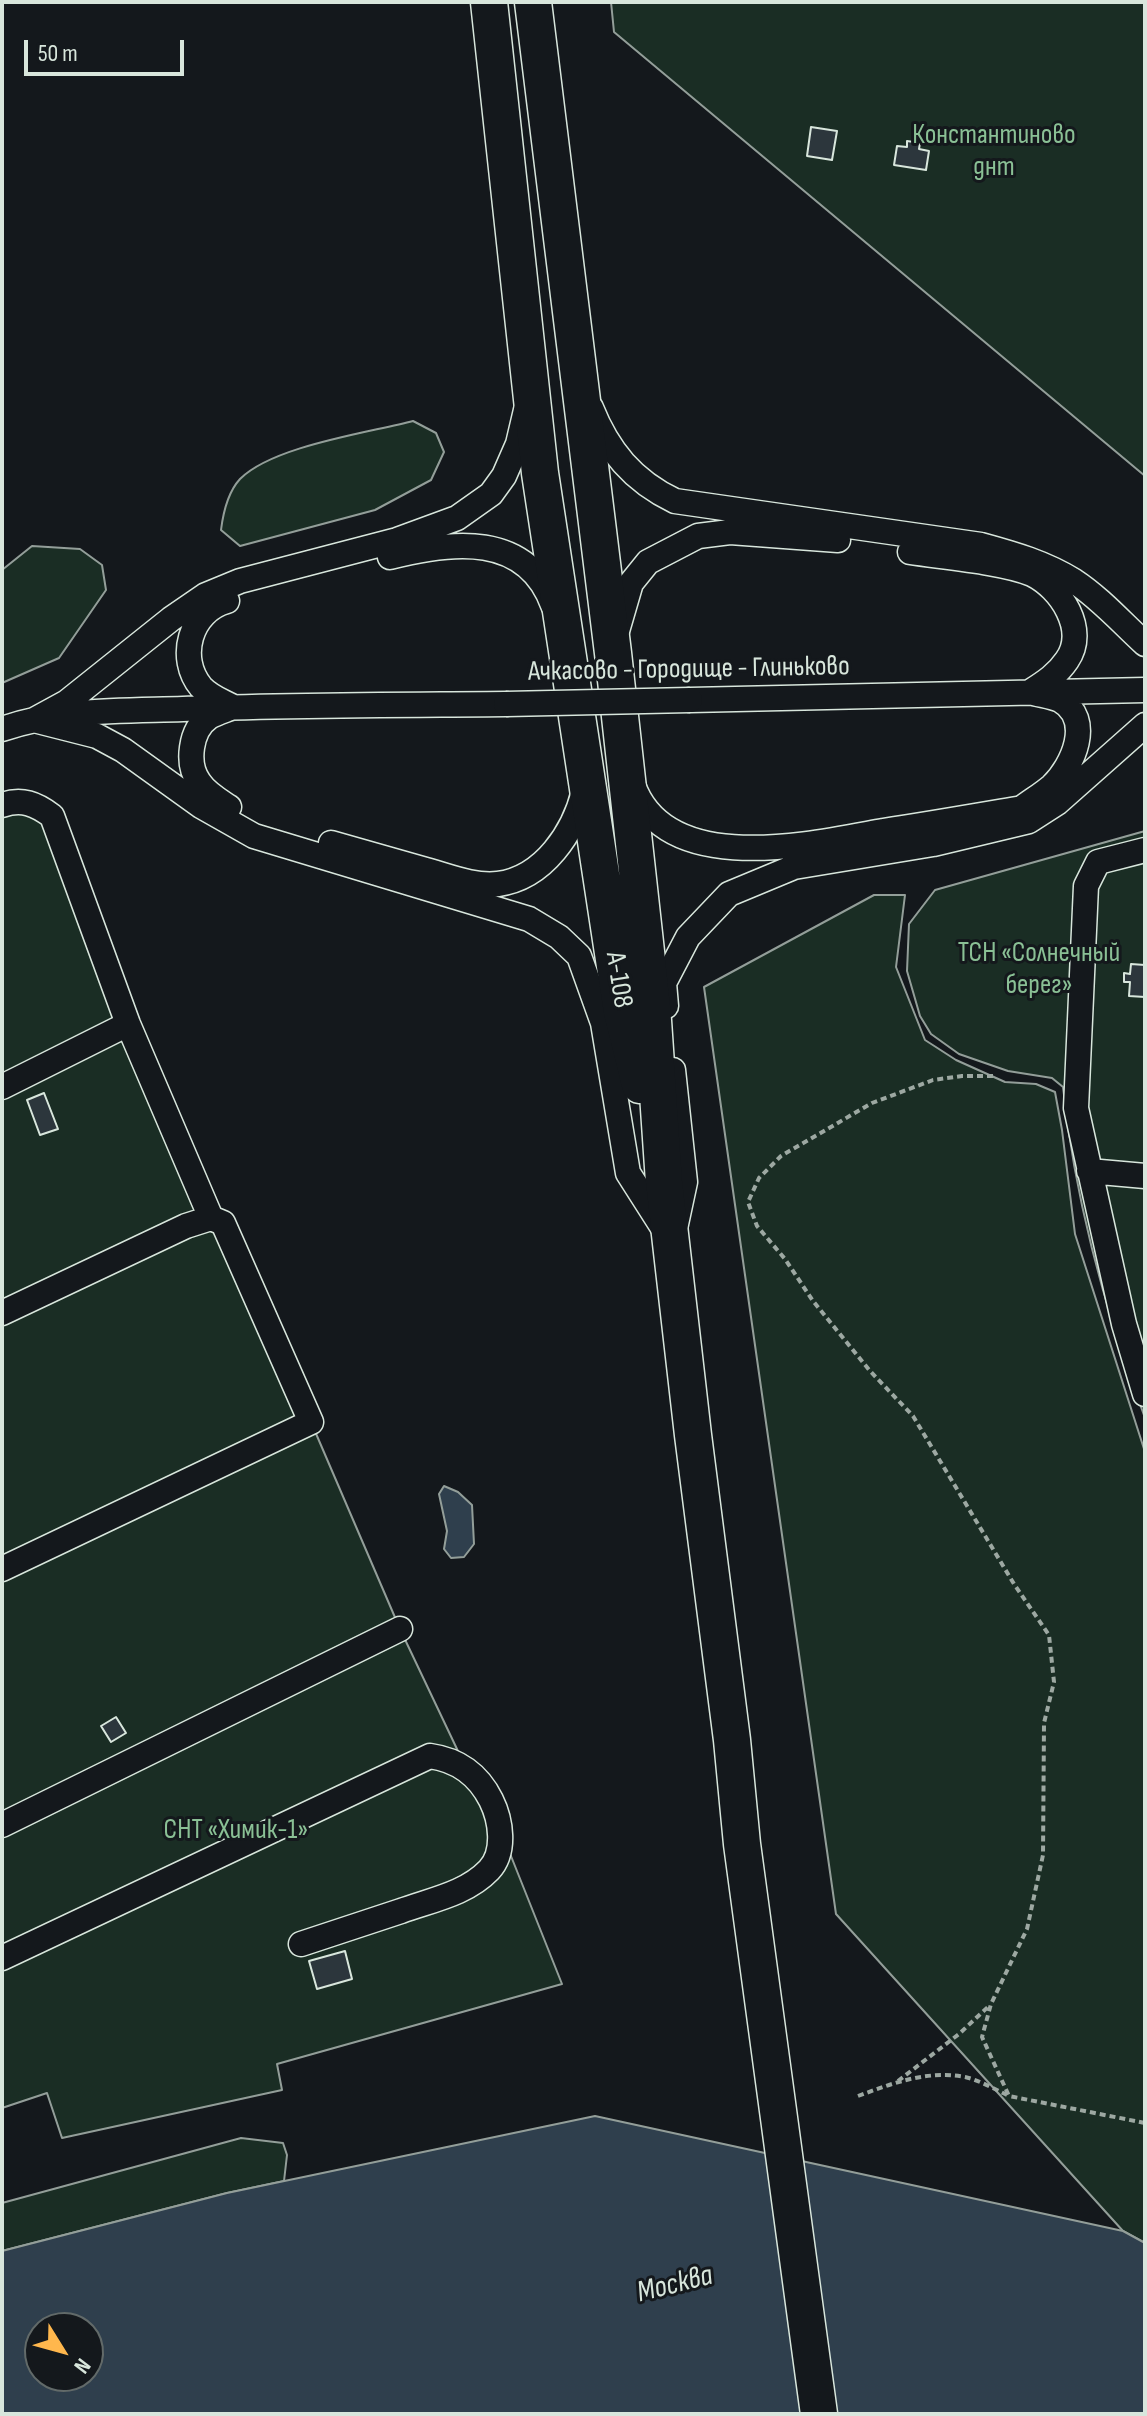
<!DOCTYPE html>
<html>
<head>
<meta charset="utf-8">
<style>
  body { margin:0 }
  #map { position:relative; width:1147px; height:2416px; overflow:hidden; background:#14181c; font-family:"Sofia Sans Condensed",sans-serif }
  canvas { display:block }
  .frame { position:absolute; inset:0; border:4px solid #d8e6dc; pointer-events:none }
  .north { position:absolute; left:24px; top:2312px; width:80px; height:80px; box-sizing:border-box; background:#14181c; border:2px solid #626a69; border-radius:50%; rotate:127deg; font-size:22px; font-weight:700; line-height:32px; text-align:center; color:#d8e6dc }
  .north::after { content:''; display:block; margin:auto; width:28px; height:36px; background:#ffb74d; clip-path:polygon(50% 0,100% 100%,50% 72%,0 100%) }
  .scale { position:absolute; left:24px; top:40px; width:160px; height:36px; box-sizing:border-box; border:4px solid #d8e6dc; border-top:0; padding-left:10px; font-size:24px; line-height:28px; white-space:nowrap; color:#d8e6dc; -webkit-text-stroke:6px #14181c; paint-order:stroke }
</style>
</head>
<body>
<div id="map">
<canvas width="1147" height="2416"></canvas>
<div class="frame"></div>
<div class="north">N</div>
<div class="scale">50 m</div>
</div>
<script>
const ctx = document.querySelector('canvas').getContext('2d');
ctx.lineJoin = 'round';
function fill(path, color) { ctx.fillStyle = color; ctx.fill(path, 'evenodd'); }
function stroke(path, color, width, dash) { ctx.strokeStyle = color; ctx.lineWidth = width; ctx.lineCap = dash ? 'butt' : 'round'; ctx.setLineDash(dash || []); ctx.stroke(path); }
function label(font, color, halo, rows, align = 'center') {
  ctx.font = font + ' "Sofia Sans Condensed",sans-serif'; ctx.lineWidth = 6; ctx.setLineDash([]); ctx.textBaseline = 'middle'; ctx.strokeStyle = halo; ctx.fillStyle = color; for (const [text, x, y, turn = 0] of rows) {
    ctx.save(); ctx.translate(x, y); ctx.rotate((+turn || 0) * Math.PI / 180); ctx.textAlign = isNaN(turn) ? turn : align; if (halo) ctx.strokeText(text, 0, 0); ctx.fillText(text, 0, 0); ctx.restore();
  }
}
const green = new Path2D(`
  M611,2H1145V476L614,32Z
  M413,421L436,433L444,452L431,480L375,510L240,546L221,530C223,514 228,492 240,479C273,446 367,433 413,421Z
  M32,546L80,549L102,565L106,590L59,658L2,683V570Z
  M2,805H36L311,1422L400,1629L466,1768L501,1831L562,1984L277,2064L282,2090L62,2138L47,2093L2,2108Z
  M1145,831V1418C1105,1311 1075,1201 1063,1087L1052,1078L1008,1071L959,1054L931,1034L920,1016L907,971L909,924L935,890Z
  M874,895H905L896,967L925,1040L956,1060L1005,1082L1036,1084L1055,1092L1062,1130L1075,1234L1145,1452V2243L1123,2231L836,1914L704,987Z
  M241,2138L283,2143L287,2155L284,2181L227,2193L2,2251V2203Z`);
const water = new Path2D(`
  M444,1486L458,1492L472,1505L474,1544L464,1557L451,1558L444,1549L447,1531L439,1494Z
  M595,2116L1123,2231L1145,2243V2414H2V2251L227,2193ZM40,2328H88V2376H40Z`);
const building = new Path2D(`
  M811,127L837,131L832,160L807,156Z
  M907,141L920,143L919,149L929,151L926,170L894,165L897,146L907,147Z
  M1131,964L1145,965V997L1129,996L1130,982H1124V973L1130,974Z
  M44,1093L58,1129L40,1135L27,1100Z
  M116,1717L126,1733L111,1742L101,1726Z
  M345,1951L352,1979L317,1989L309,1961Z`);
const path = new Path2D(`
  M993,1076H962L933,1080L872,1103L781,1156L759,1178L748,1202L757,1226L785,1259L813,1301L870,1371L913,1416L1014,1584L1049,1635L1054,1682L1044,1723L1043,1855L1027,1929L991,2004L982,2037L1009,2096L1145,2123
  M898,2081L959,2034L990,2005
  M858,2096C893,2083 927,2070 965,2077C979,2080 994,2089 1007,2095`);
const minor = new Path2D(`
  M591,408C608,451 633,481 675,501L981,545C1014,554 1045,563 1074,581C1100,598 1122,623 1145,644
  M910,552C942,557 1004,562 1032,574C1061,588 1088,630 1067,660C1057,675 1044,683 1030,692
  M390,557C451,541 527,532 553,605
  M227,601C190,611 177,658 201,687C210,697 222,701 233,707
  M617,631L631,583L648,562L698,536L730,532L838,540
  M690,700L1145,690
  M34,720L97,736L123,750L201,806L254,836L529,919L559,937L579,956L603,1023L628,1173L665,1231
  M34,720L67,702L171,619L206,595L240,581L397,540L457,518L491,494L504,476L518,444L526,410
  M2,729C59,709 123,711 183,709C291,705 399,705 506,704
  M633,785C666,878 811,844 883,831C929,824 975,816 1022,808C1031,801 1043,794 1052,786C1073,766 1094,719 1060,700C1051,696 1039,695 1030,692
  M2,805C22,798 36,804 52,816L128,1024L211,1218
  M229,807C218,800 206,793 199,782C186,764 190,730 209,717C216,713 226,710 233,707
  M331,843C363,852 394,861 426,870C448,876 474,887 498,884C544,878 574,832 584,791
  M1145,850L1098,862L1086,886L1076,1108L1124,1324L1145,1394
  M666,1006L664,983L688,937L729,894L794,867L933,844L1029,821L1057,803L1145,725
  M673,1070L685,1182L676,1224
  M2,1087L128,1024
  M1089,1171L1145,1176
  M2,1313L186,1226L211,1218L223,1223L311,1422L2,1569
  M2,1825L400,1629
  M2,1958L430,1756C458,1760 478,1774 491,1800C501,1820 506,1852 489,1870C466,1894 431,1900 401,1911C367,1922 334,1933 301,1944`);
const highway = new Path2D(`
  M489,2L540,473L622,1012L640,1085
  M533,2L613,653L652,1006L664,1182L693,1435L732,1740L742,1844L819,2414`);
const minorBridge = new Path2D(`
  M506,704L690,700`);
const parkNames = [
  ["Константиново",994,136],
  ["днт",994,168],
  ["ТСН «Солнечный",1039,954],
  ["берег»",1039,986],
  ["СНТ «Химик-1»",236,1831]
];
const streetNames = [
  ["Ачкасово - Городище - Глиньково",689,670,-1],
  ["А-108",618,980,81]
];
const waterNames = [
  ["Москва",675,2285,-14]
];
fill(green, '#1a2d24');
stroke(green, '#939e99', 2);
fill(water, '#2f3f4d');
stroke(water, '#939e99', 2);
fill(building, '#2c363c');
stroke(building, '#d8e6dc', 2);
stroke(minor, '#d8e6dc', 27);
stroke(highway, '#d8e6dc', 39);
stroke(path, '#9da8a2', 4, [6, 4]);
stroke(minor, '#14181c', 24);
stroke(highway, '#14181c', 36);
stroke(minorBridge, '#d8e6dc', 27, []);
stroke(minorBridge, '#14181c', 24);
label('28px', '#8ac095', '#14181c', parkNames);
label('28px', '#d8e6dc', '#14181c', streetNames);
label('italic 30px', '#d8e6dc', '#14181c', waterNames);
</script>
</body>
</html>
